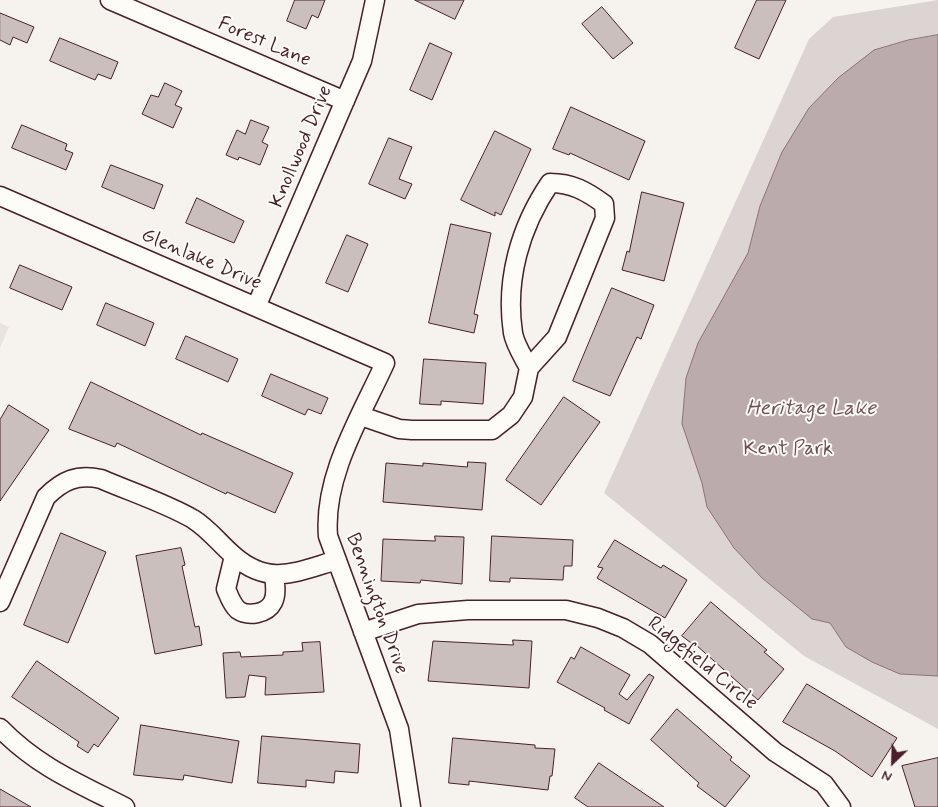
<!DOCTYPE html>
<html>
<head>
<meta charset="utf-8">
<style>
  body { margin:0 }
  #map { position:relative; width:938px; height:807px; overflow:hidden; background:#f6f3ef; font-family:Mynerve,sans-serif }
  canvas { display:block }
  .north { position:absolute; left:868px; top:737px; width:50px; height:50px; -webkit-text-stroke:4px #fdfcf7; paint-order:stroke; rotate:204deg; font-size:14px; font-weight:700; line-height:20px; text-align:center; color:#4a1f2b }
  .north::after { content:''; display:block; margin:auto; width:18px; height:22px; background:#4a1f2b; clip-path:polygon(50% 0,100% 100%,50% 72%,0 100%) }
</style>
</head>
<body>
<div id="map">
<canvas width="938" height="807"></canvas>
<div class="north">N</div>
</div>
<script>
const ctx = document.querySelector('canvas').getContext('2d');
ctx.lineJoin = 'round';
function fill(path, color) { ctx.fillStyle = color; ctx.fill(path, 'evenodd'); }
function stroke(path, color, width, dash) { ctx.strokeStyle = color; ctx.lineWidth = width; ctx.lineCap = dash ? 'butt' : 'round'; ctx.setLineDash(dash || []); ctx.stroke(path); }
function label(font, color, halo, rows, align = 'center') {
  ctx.font = font + ' Mynerve,sans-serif'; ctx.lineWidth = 4; ctx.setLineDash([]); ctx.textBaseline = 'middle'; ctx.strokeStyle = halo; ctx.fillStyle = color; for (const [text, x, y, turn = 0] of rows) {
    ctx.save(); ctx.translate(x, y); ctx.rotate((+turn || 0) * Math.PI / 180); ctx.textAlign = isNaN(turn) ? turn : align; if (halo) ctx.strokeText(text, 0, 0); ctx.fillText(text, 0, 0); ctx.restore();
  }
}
const built = new Path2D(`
  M0,323L9,327L0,348Z`);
const green = new Path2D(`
  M938,0V729L804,656L604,493L809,39L833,17Z`);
const water = new Path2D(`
  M938,35V676L900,674L872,662L846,647L830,623L812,619L762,578L734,548L707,507L702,483L682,424L686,378L698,343L748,253L760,206L782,152L809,108L838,78L874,50L908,40Z`);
const building = new Path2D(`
  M295,0H325L318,18L312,15L306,29L287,21Z
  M415,0H464L455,19Z
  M757,0H786L759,59L735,48Z
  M602,7L633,43L613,59L582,24Z
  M0,13L34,27L27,43L13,37L10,45L0,40Z
  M60,38L118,62L111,79L98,74L95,80L50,61Z
  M430,43L452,53L432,100L410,90Z
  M165,83L182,91L175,105L182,108L173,128L142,114L151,95L158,97Z
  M571,107L645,141L629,180L570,153L569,155L553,149Z
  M251,120L269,127L262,142L268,145L260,165L239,157L238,160L226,155L237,130L245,134Z
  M22,125L67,144L65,150L73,153L66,170L12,148Z
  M495,131L531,149L501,215L495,212V216L461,200Z
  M389,138L412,147L399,179L412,184L405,199L369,184Z
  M111,165L163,185L154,209L102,187Z
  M642,192L684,203L664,281L622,270L627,251L629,252Z
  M197,198L244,221L234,243L186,223Z
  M451,224L491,233L474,314L478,315L474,333L429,323Z
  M347,235L368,244L348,292L326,283Z
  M20,265L72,287L62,310L10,288Z
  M612,288L654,305L641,339L637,337L610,396L573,381Z
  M106,303L154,323L145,346L97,325Z
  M186,336L238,359L228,382L176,359Z
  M424,359L486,363L483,404L441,401V405L420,404Z
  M271,374L328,398L321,414L308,409L305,415L262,396Z
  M91,382L201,435L202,433L293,473L275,513L227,492L226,494L117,443L115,447L69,429Z
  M564,397L600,422L541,505L506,480Z
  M9,405L49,430L0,501V420Z
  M468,462L486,463L482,510L383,502L386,463L423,466V463L467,467Z
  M61,533L106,552L68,643L24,625Z
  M435,536L464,537L462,584L421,580L420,583L381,581L383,539L435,541Z
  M492,536L573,540L572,566H564L563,580L510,578V582L490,581Z
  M615,540L661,568L663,565L687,580L665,618L597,578L603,568L598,567Z
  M181,548L185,565L182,566L195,627L199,626L202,645L155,654L136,556Z
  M711,602L767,650L764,652L784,669L758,700L696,645L695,646L682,636Z
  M513,640L532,641L529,688L428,681L433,641L513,645Z
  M320,642L324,692L265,695L266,677L249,675L245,697L226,698L223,653L240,652L241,657L283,655V652L303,651L302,643Z
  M581,647L630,675L619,694L627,700L649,674L654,677L629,724L604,710L605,708L557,682L571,657L574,659Z
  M37,661L119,718L98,747L94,744L88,753L77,746L79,742L12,697Z
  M807,684L897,738L872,777L835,751L783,722Z
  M677,709L732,757L730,760L750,776L725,807L697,786L699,783L651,740Z
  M141,725L239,741L232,783L184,775L183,780L134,775Z
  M262,736L360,744L358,773L335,771L334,783L306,780V787L258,783Z
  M453,738L535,745V748L555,749L552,776H550L548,790L469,781V785L449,783Z
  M938,758V807H915L902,766Z
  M599,763L664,807H588L575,798Z
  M0,789L31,807H0Z`);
const minor = new Path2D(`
  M110,0L345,101
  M0,196L385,363C361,416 323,476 328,536L399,729L411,807
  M256,307L362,61L375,0
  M361,416L399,429L412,430H492L511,415L523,397L529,368L557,337L605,218L604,204C586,191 572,183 550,183C520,227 505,280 513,333C515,345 524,358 529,368
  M234,556L226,589C229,596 232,605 238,610C248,617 267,614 273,602C277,594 275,584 274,575
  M0,602L46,497C63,480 77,474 101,479C131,492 165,503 193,519C209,529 219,543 233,555C269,587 296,572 337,560
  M363,632L418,614L468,610H566L598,618L623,628L650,644L775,752L824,784L841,807
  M0,728C38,767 78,783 125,807`);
const streetNames = [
  ["Forest Lane",264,43,23],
  ["Knollwood Drive",302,147,-67],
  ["Glenlake Drive",201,260,23],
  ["Bennington Drive",376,604,70],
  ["Ridgefield Circle",702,664,39]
];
const parkNames = [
  ["Kent Park",788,450]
];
const waterNames = [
  ["Heritage Lake",811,410]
];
fill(built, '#e9e3e0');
fill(green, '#dcd4d2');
fill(water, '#bbabac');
stroke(water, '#8e7378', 1);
fill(building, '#cbbfbe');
stroke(building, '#4a1f2b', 1);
stroke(minor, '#4a1f2b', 21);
stroke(minor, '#fdfcf7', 18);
label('20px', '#4a1f2b', '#fdfcf7', streetNames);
label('20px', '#6e4c55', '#fdfcf7', parkNames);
label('italic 21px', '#725058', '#fdfcf7', waterNames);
</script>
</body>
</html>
